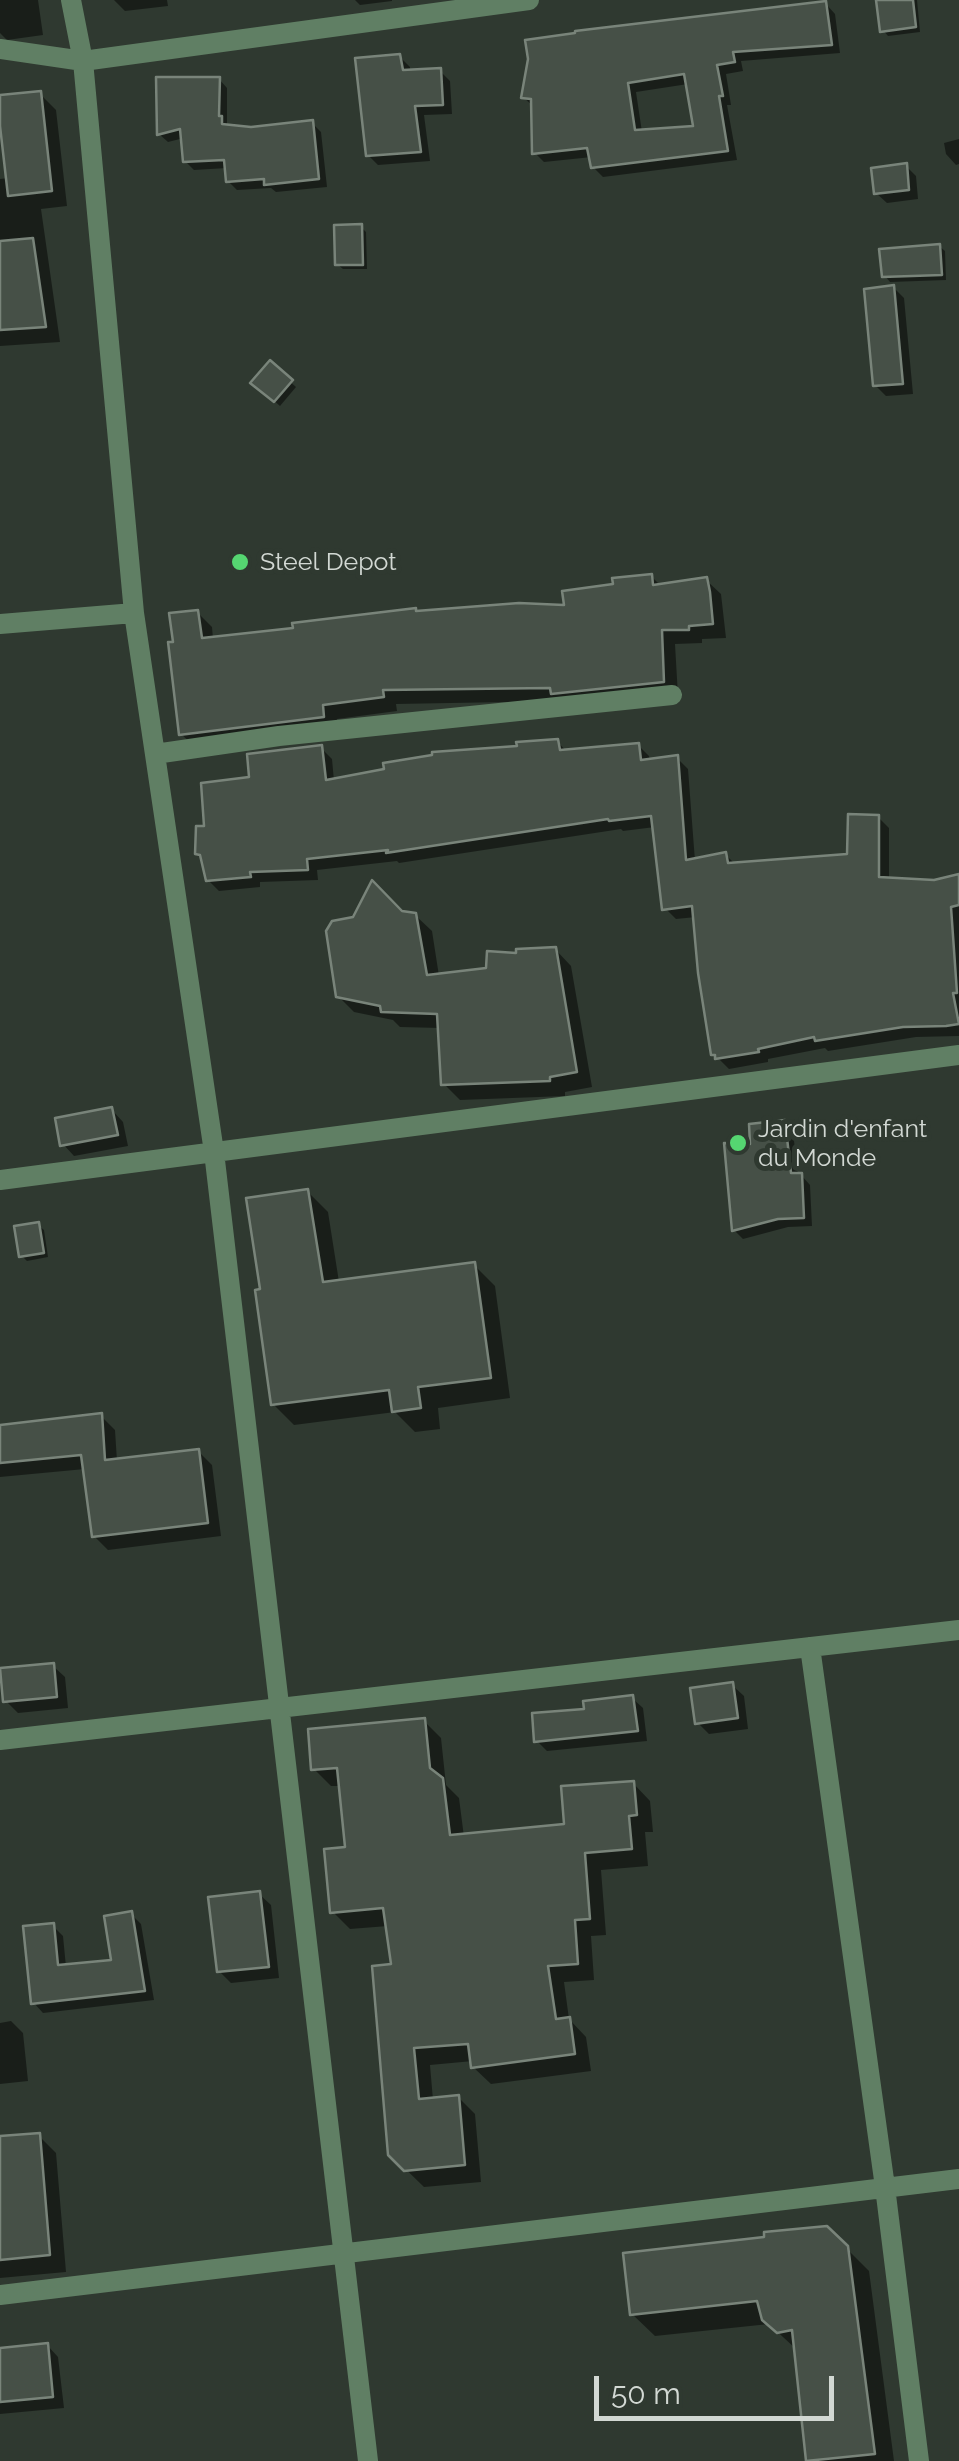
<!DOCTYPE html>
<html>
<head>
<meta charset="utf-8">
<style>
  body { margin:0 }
  #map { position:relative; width:959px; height:2461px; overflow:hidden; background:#2f3930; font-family:Raleway,sans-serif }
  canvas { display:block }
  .scale { position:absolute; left:594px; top:2376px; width:240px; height:45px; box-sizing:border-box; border:5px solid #d2d8d3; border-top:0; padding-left:12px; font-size:30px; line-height:35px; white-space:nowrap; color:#d2d8d3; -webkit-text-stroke:8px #2f3930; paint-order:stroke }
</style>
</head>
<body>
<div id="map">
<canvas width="959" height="2461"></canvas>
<div class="scale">50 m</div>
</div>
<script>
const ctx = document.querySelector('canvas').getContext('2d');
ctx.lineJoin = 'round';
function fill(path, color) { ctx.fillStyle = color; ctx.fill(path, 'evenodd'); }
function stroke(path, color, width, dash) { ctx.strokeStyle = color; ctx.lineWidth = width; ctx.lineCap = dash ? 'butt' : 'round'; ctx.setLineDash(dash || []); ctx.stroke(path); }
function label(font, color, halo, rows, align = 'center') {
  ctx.font = font + ' Raleway,sans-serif'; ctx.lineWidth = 10; ctx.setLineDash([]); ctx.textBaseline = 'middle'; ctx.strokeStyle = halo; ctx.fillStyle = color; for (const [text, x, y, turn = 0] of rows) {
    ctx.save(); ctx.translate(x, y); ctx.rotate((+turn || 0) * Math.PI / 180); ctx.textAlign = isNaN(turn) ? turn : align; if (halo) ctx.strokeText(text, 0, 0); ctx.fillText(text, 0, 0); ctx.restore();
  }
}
const shadow = new Path2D(`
  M0,0H38L43,35L7,40L0,33Z
  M114,0H167L168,6L125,11Z
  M355,0H392V1L360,5Z
  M879,0H917L920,32L888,36L883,30Z
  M826,4L835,14L840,53L741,61L743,71L726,74L731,105H727L737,160L603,177L593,167L592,157L544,162L534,152V107L523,97ZM688,84L696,128L642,132L636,92Z
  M400,57L410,67V72L440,71L450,81L452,114L424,115L430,161L378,165L368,155Z
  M219,79L227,88V125L251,129L312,123L321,132L327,187L276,192L271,188L237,190L228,181L227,168L194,170L185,161L184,138L168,142L159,134Z
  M40,94L56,110L67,206L41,209L60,342L0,346V179L9,178L4,137L0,138V98Z
  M959,139V164L956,165L946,154L944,143Z
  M906,166L916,176L918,199L887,203L876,193Z
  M361,227L366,232L367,269H343L337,264Z
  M939,246L945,251L946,280L890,282L885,276Z
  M893,287L904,298L913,394L886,396L875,385Z
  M270,364L296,387L280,406L254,383Z
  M651,576L661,586L706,580L721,594L726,638L702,639V643L675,644L678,696L562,701L396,704L397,711L337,719L338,731L196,748L181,734L176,644L197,612L212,627L213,639L418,614L567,608L615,586Z
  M557,741L567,752L638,745L649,756L650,761L677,758L688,769L695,861L726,855L736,865L849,856L878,817L889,828V880L934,882L959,877V1036L916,1037L828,1051L825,1048L768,1059V1062L729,1069L714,1054L696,917L676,919L665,908L655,827L623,831L621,829L399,863L397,861L317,870L318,880L260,882V887L219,891L208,880L203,859L198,854L207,829L252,779L321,748L332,759L334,781Z
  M402,914L415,915L432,931L439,976L488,970L519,956L555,949L571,966L592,1087L565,1092V1096L460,1100L444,1084L440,1028L400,1027L393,1020L354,1012L338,996Z
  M112,1110L123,1122L128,1146L74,1156L63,1144Z
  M784,1123L793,1132L798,1175H801L810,1185L812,1226L788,1227L743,1239L734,1230L752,1147Z
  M307,1191L328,1212L339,1282L474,1265L495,1286L510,1398L438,1408L440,1429L415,1432L395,1412L294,1425L273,1404L263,1292Z
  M38,1225L44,1230L48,1257L27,1261L21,1255Z
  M101,1416L115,1430L117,1461L198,1451L212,1465L221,1536L108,1550L94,1536L85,1469L0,1477V1428Z
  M53,1666L65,1677L68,1708L18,1713L6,1701Z
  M732,1685L744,1696L748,1729L709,1734L697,1722Z
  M632,1698L643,1708L647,1741L547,1751L537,1741L587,1711Z
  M424,1721L441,1738L446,1785L459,1798L464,1837L567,1827L633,1783L650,1801L653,1832H645L648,1866L601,1870L606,1935L591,1936L594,1980L564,1982L569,2019L586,2037L591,2071L491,2084L473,2067V2061L430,2065L433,2100L458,2097L475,2114L481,2182L424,2187L390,2154L394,1967L388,1926L350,1929L333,1912L347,1850L341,1786H331L314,1769Z
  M259,1894L271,1905L279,1978L231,1983L219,1971Z
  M131,1914L141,1924L154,2000L43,2013L33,2002L53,1926L63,1936L66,1967L114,1962Z
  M11,2021L23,2033L28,2081L0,2084V2023Z
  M39,2136L56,2153L66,2272L0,2278V2139Z
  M826,2228L869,2271L894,2461H809L797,2350L769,2324L655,2336L632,2314L767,2240Z
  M47,2345L58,2357L64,2408L0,2414V2350Z`);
const building = new Path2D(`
  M876,0H913L916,27L880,32Z
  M826,1L832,45L733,52L735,62L717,65L723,96H719L728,151L591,168L587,148L532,154L531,99L521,98L528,59L525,40L575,33V31ZM684,74L693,126L635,130L628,83Z
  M400,54L403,70L441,68L443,105L415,106L421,152L366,156L355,58Z
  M156,77H220L219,116H222V124L251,127L313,120L319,179L264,185V179L226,182L224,160L183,162L180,129L157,135Z
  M41,91L52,191L8,196L0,126V95Z
  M907,163L909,190L874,194L871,168Z
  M362,224L363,265H335L334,225Z
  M33,238L46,327L0,330V241Z
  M940,244L942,275L882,277L879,249Z
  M894,285L903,384L873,386L864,289Z
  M270,360L293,380L274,402L250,383Z
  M652,574L653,585L707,577L710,592L713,624L689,626V630H662L664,682L551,694L550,688L383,690L384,697L323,705L324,717L179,735L168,642H173L169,613L198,610L202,638L293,628L292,623L416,608V611L519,603L564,605L562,591L613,584L612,578Z
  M558,739L560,750L639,743L641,760L678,755L686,860L726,852L728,863L847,854L848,814L879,815V877L934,880L959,874V905L951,907L957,993H953L959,1024L946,1026L903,1027L815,1041L814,1037L758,1049L759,1052L715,1059V1055H711L698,973L692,906L662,910L651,816L609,821L608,819L386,853L388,850L307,859L308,870L250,872L251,877L206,881L200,855L195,854L196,826H204L201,783L249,777L247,754L322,745L326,780L384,769L383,763L432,755V752L517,746L516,742Z
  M372,880L402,911L416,913L427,975L486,968L487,951L516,953V949L556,947L577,1072L550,1077V1081L441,1085L437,1014L381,1012L380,1006L336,997L326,931L332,921L353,917Z
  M112,1107L118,1135L60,1146L55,1118Z
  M785,1120L791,1173H802L804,1218L778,1219L732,1231L724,1143L750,1144L749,1124Z
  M308,1189L323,1282L475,1262L491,1378L418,1387L421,1408L392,1412L389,1390L271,1405L255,1290L260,1289L246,1198Z
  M39,1222L44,1253L19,1257L14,1226Z
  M102,1413L105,1460L199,1449L208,1523L92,1537L81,1455L0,1463V1425Z
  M54,1663L57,1697L3,1702L0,1668Z
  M733,1682L738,1718L695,1724L690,1688Z
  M633,1695L638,1731L534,1742L532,1713L584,1709L583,1701Z
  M425,1718L430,1768L443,1778L450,1835L564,1824L561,1786L634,1781L637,1815L629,1816L632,1849L585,1853L590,1919L575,1920L578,1964L548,1966L556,2019L570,2017L575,2054L471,2068L468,2044L414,2048L419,2099L459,2095L465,2165L404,2171L388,2155L372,1966L391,1964L383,1908L330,1913L324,1849L345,1847L337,1768L311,1770L308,1729Z
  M260,1891L269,1967L217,1972L208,1897Z
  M132,1911L145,1991L31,2004L23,1926L54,1923L58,1965L111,1960L104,1916Z
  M40,2133L50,2255L0,2260V2136Z
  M827,2226L848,2246L875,2454L806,2461L792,2330L777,2333L762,2320L757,2301L630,2315L623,2253L764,2237V2232Z
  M48,2343L53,2397L0,2402V2348Z`);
const street = new Path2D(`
  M71,0L83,61L134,613L214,1152L368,2461
  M0,49L83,61L529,0
  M0,624L134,613
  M155,754L279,736L672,695
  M0,1180L959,1055
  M810,1647L885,2187L919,2461
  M0,1740L959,1630
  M0,2295L959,2179`);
const markers = [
  [240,562,10,"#55d671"],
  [738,1143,10,"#55d671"]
];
const poiNames = [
  ["Steel Depot",260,562],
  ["Jardin d'enfant",758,1129],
  ["du Monde",758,1158]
];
fill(shadow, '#0007');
fill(building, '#465047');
stroke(building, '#79847a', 2.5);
stroke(street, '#607f64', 20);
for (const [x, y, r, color] of markers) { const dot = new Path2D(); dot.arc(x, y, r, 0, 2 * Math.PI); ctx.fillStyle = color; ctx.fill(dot); stroke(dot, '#2f3930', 4); }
label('25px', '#d2d8d3', '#2f3930', poiNames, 'left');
</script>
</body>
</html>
